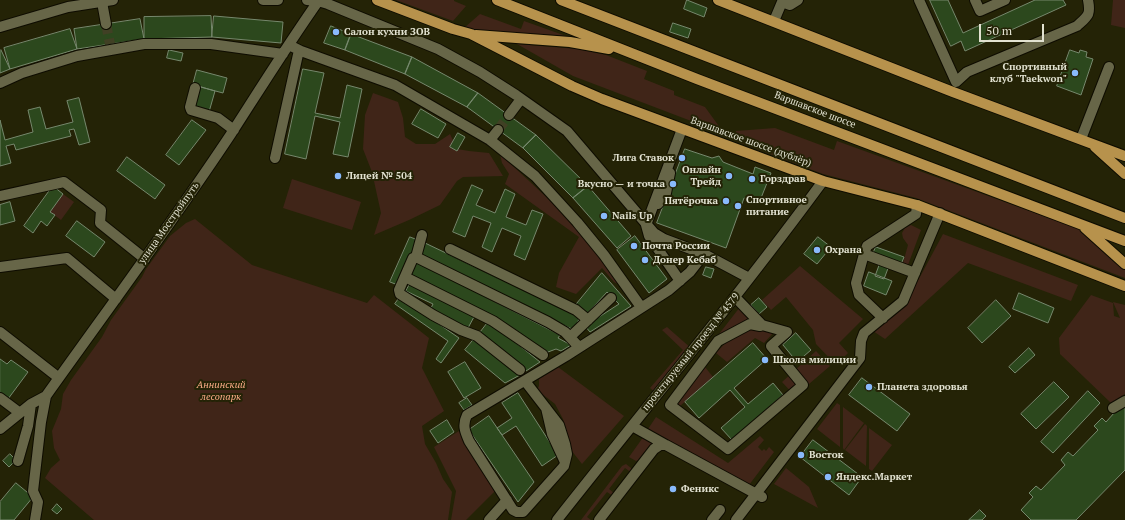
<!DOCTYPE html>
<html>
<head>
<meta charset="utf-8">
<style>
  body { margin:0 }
  #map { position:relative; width:1125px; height:520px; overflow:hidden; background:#242306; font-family:"PT Serif",serif }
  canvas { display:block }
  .scale { position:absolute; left:979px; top:24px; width:65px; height:18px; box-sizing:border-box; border:2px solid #e2e2d1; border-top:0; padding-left:5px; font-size:12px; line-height:14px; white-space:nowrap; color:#e2e2d1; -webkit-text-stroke:3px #242306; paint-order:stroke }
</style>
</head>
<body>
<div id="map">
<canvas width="1125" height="520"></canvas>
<div class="scale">50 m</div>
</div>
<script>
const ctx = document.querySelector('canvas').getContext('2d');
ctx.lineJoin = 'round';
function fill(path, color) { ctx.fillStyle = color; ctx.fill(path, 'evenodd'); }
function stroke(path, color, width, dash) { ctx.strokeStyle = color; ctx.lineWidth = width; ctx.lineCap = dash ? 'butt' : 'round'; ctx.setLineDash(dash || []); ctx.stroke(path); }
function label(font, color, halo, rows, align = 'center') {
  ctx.font = font + ' "PT Serif",serif'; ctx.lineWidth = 4; ctx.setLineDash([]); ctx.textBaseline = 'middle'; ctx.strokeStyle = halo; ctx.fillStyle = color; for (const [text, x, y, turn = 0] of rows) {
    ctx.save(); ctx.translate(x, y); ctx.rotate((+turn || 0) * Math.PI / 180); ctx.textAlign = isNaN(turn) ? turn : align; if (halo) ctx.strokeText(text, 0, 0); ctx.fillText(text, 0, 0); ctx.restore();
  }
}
const green = new Path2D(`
  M396,0H454V1L466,6L453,21Z
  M1113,0H1125V28L1111,25Z
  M480,14L521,29L524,21L566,36L472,31L464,28Z
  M517,44L578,49L606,55L647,71L644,79L674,91V95L705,107L721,129L720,132L573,76Z
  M373,93L398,102L403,118L405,137L416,144H435L450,134L457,149L469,151L489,153L503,176L463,177L457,181L440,205L409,220L374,235L381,213L372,172L363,149L365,115Z
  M775,128L834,150L837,141L1079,229L1125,269V278L916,198L823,174L733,140L736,131Z
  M500,154L557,207L599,255L621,282L618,284L614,282L602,268L576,294L556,287L559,273L579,237L505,184L509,174L502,163Z
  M292,179L361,202L352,230L283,208Z
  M63,194L74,202L61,220L50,212Z
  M195,219L252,265L367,303L374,295L429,338L422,368L444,411L422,426L425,444L436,463L443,479L452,492L448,520H94L45,478L51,468L60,460L54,448L52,431L61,409L63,394L71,380L102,337L111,320L142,277L146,269L170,236L186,223Z
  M911,225L921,230L908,265L903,263L908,245L903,238L902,233L905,228Z
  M943,234L1078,285L1071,301L968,263L885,339L873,331L906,303Z
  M800,266L863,319L839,343L848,353L836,365L816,344L813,330L786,297L771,310L762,300Z
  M1091,295L1113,303L1114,316L1120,318L1113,302L1125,305V394L1111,403L1060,354L1059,338Z
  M740,307L775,331L764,343L755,338L727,362L716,353L743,324L719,334Z
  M667,327L692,349L655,392L650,388L683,350L662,330Z
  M816,351L830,366L795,396L782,382Z
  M558,367L624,416L582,464L571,450L563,419L555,404L537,390L539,386V379Z
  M705,367L713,377L680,406L675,403Z
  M837,403L840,405V447L817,429Z
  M843,407L864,423L844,450L843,448Z
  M656,417L728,463L760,436L764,440L758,447L762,451L764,449L766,451L769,447L774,452L749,485L648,429Z
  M865,424L867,426L866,466L845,450Z
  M869,428L892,445L872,471L869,469Z
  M459,431L496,490L466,520H451L456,491L434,447Z
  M644,436L654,442L642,459L636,461L629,457Z
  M626,464L631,468L632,473L625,468L609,489L615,494L613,496L607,492L587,517L591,520H581L622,466Z
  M786,468L809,487L818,508L774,484Z`);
const building = new Path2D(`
  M687,0L707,8L704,17L684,9Z
  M930,0H948L963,33L1035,0H1063L1066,5L965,51L961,41L951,46Z
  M211,16L212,37L144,39V17Z
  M214,16L283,22L281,43L212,37Z
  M140,19L144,39L77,49L74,29Z
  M673,23L691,29L688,38L670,32Z
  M331,26L351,34L345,50L324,43Z
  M70,29L77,49L10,69L4,48Z
  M351,34L412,57L405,74L345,50Z
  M1,50L10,69L0,73V51Z
  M169,50L183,53L181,61L167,58Z
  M1070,50L1079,53L1080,50L1087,52L1086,57L1093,59L1081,95L1057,86Z
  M412,57L478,93L467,107L405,74Z
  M303,69L324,73L315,113L340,118L347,85L362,89L348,157L333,154L340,122L315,116L306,159L285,154Z
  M197,70L227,78L223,93L193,85Z
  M198,86L215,91L209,112L193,107Z
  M478,93L536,135L523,148L467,107Z
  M79,98L90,142L79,145L74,129L69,130L71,136L16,150L14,144L6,146L11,163L0,166V120L5,140L33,132L28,110L40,107L46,129L73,122L67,101Z
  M421,109L446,124L438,138L412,124Z
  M192,120L206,130L179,165L166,155Z
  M458,133L465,137L457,151L450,147Z
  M536,135L588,186L573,198L523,148Z
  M685,149L712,158L719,156L723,162L753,174L755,167L771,173L759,203L744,198L726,248L657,223Z
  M127,157L165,185L155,199L117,171Z
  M472,185L483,190L476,205L495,213L505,189L515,194L506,217L526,225L532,210L543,214L525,260L514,255L521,236L502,228L492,252L482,247L491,223L473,216L465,237L453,232Z
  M53,186L63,194L50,212L55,215L47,226L41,221L33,233L24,226Z
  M588,186L631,236L617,248L573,198Z
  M10,202L15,221L0,225V205Z
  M77,221L105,242L94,257L66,236Z
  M635,236L667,279L649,293L617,250Z
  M410,237L418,240L398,285L390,282Z
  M818,237L831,247L817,264L804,254Z
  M425,243L580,317L574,330L418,256Z
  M876,247L904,257L900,267L890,263L884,279L875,276L881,260L872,256Z
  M415,261L560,335L558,338L571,345L561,351L556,349L548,352L492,318L409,276Z
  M706,267L714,269L711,278L703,275Z
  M869,272L892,281L886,295L864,286Z
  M602,273L631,306L590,332L585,326L619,304L607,292L587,314L575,306Z
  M410,284L475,315L468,328L430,310L433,304L406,291Z
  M1019,293L1054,308L1048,323L1013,309Z
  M400,297L459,338L441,363L436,359L448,341L395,304Z
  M759,298L767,307L759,314L751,305Z
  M996,300L1011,316L982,343L968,328Z
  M489,321L540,362L526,371L479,334Z
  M796,333L811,350L797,362L783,345Z
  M475,338L520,375L505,383L465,350Z
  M753,343L767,359L734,388L748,404L773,383L783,395L732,440L721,428L745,407L730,390L699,418L685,402Z
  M1029,348L1035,355L1015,373L1009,367Z
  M0,359L7,364L11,360L28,372L8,399L0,393Z
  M465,362L481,388L464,398L448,372Z
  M862,378L910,414L897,431L849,395Z
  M1054,382L1069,397L1036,429L1021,414Z
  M1088,391L1100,403L1053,453L1041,442Z
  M518,393L558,455L542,466L516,426L502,435L497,428L512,418L502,403Z
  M467,398L472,405L464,410L459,403Z
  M1125,406V470L1076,520H1031L1021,510L1033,497L1029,493L1036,486L1041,490L1065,465L1061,460L1068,452L1073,456L1098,430L1094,426L1102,418L1106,422L1115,412Z
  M489,416L534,482L518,502L469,430Z
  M447,420L454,432L438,443L430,431Z
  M813,440L862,477L849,495L800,457Z
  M10,454L16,460L9,467L3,461Z
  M16,483L33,497L14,520H0V502Z
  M57,504L62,509L57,514L52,510Z
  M980,510L986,516L982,520H969Z`);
const minorTunnel = new Path2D(`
  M106,24L110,44
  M498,130L509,115`);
const minor = new Path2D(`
  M263,0H278
  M307,0L318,1L328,4L438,49L480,72L516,95L567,131L654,233L664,239L704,254
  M919,0L956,82L967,72L1077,26C1088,16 1091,15 1088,0
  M975,0L980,11L1005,0
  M102,2L106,24
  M774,21L782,2L790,5L798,0
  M0,27L68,7L113,0
  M289,45L301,51L395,85L490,140L535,176L577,222L604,255L641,307
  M0,83L22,73L77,56L144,44H211L283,54
  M195,88L190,107L191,110L218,118L234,130
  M509,115L521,99
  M1081,139L1109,67
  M490,140L498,130
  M275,158L299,50
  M0,196L64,182L101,210L100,223L145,259
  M658,204L666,193L670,173
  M450,249L576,310L588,320
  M864,254L856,283L859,295L883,318
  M416,257L422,235
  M0,267L67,258L116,299
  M915,273L864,254L867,246L916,214L917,205
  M405,277L493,321L543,355
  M680,281L649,236L646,225L682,129
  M735,297L762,325L787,332L771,346L803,385L728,449L670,405L718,341L750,324L760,326L762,325
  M0,332L59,378
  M570,337L611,298
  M520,370L477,336L461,330L433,315L400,294L399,290L413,258L416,257L424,261L548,322L565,332L579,347
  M525,381L559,425L565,444L567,454L564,466L523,512H517L513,510L469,441C465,432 462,425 467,415L566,356L669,290L690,272L704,254L749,278
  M0,398L20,413
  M546,408L552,434L564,460
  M1113,408L1125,401
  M632,426L666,445
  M0,429L31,404L46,396C108,309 172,223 231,134C260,89 288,44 319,0
  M18,461L28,426L31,404
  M35,520L38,502L33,491L41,422L46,396
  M489,520L507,500
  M557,520C646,407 738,297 823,181
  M599,520L654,449L660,445H666L762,497
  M712,520L720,510
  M736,520L860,358L861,341L864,333L903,301L940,213`);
const major = new Path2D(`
  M377,0L453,29L471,34L572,86L602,99L823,181L917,205L1125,286
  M497,0L697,79L1125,241
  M561,0L1125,218
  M718,0L953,92L1125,156
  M476,35L570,42L609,49
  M1095,147L1125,174
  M1085,228L1125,264`);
const markers = [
  [336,32,4,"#89bafc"],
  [1075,73,4,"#89bafc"],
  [682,158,4,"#89bafc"],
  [338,176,4,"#89bafc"],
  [729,176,4,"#89bafc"],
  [752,179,4,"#89bafc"],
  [673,184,4,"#89bafc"],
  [726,201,4,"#89bafc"],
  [738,206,4,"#89bafc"],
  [604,216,4,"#89bafc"],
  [634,246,4,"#89bafc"],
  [817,250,4,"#89bafc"],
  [645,260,4,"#89bafc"],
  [765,360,4,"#89bafc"],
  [869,387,4,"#89bafc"],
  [801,455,4,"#89bafc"],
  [828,477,4,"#89bafc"],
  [673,489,4,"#89bafc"]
];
const poiNames = [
  ["Салон кухни ЗОВ",344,32],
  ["Спортивный",1067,67,"right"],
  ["клуб \"Taekwon\"",1067,79,"right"],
  ["Лига Ставок",674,158,"right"],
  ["Онлайн",721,170,"right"],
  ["Трейд",721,182,"right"],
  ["Лицей № 504",346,176],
  ["Горздрав",760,179],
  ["Вкусно — и точка",665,184,"right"],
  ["Спортивное",746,200],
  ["питание",746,212],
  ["Пятёрочка",718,201,"right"],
  ["Nails Up",612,216],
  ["Почта России",642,246],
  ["Охрана",825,250],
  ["Донер Кебаб",653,260],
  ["Школа милиции",773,360],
  ["Планета здоровья",877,387],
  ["Восток",809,455],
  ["Яндекс.Маркет",836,477],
  ["Феникс",681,489]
];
const streetNames = [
  ["Варшавское шоссе",815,110,21],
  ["Варшавское шоссе (дублёр)",751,142,20],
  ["улица Мосстройпуть",169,223,-55],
  ["проектируемый проезд № 4579",691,352,-51]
];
const parkNames = [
  ["Аннинский",221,385],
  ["лесопарк",221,397]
];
fill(green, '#402518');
fill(building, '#2c481d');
stroke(building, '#76886d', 1);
stroke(minorTunnel, '#404024', 10, [10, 5]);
stroke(minor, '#0e0c00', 12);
stroke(major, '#0e0c00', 12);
stroke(minor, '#676648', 10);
stroke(major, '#b7924c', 10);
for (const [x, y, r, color] of markers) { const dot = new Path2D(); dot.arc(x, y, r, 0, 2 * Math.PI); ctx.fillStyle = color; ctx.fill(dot); stroke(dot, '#242306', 1.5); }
label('bold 10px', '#e2e2d1', '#242306', poiNames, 'left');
label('10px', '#e2e2d1', '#242306', streetNames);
label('italic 10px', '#fbac87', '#242306', parkNames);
</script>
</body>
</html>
